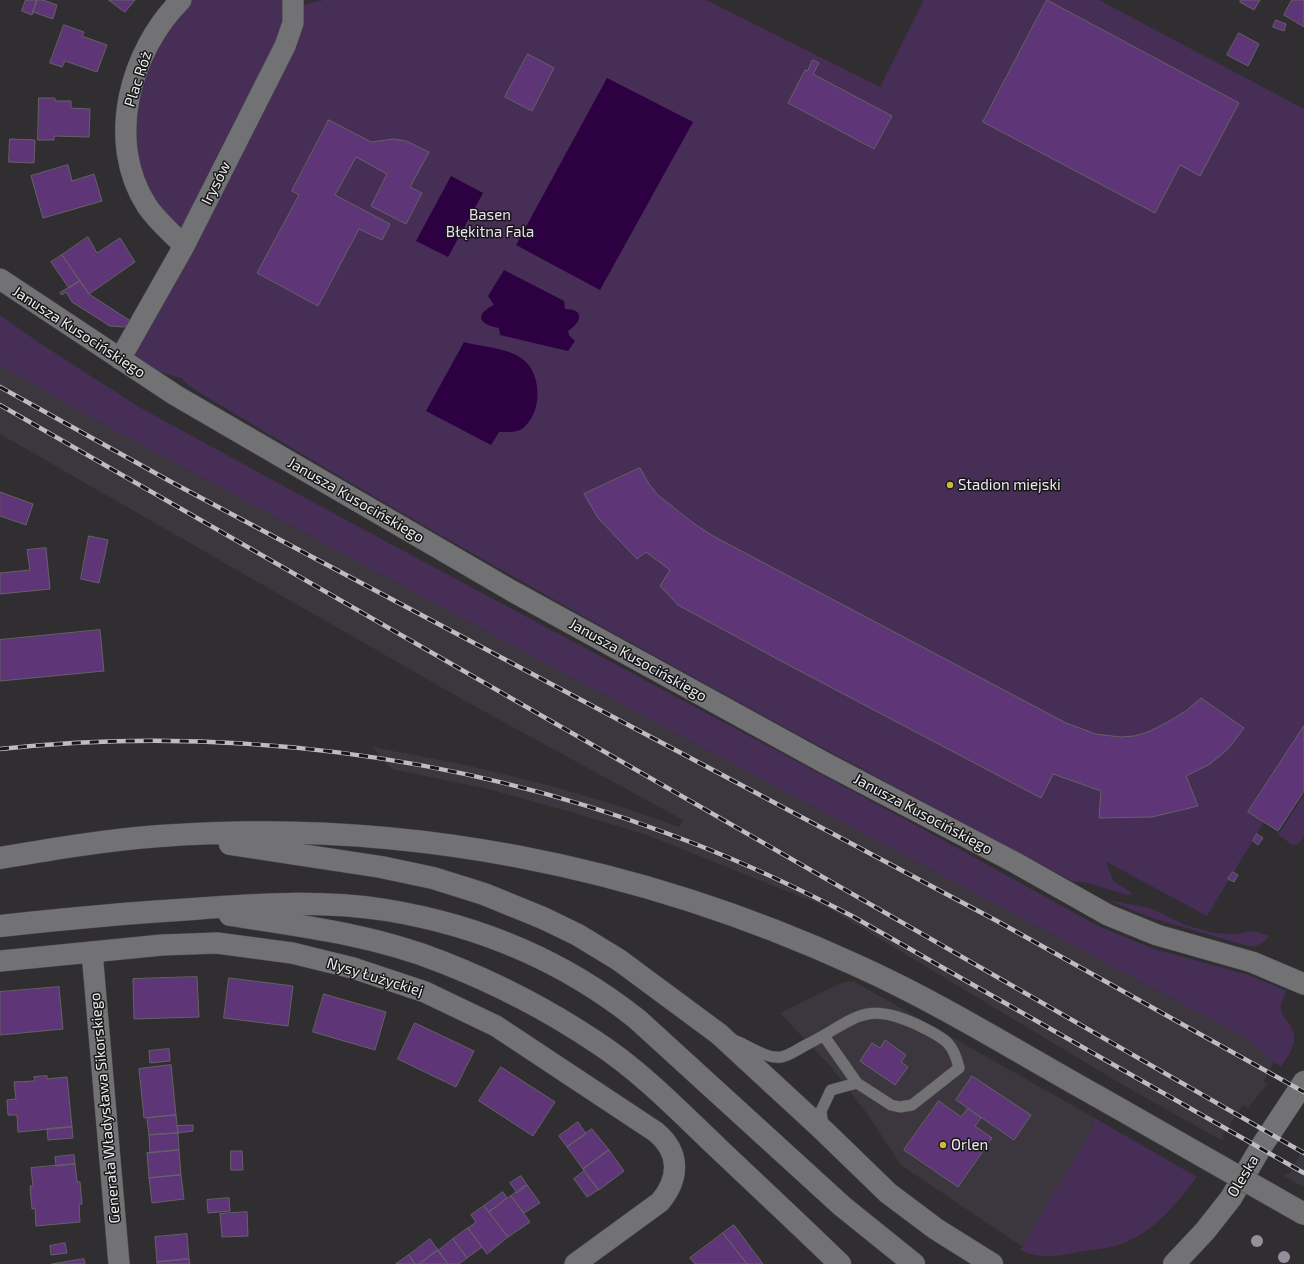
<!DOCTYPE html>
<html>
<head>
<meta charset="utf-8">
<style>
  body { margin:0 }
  canvas { display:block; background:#302e31 }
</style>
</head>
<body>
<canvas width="1304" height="1264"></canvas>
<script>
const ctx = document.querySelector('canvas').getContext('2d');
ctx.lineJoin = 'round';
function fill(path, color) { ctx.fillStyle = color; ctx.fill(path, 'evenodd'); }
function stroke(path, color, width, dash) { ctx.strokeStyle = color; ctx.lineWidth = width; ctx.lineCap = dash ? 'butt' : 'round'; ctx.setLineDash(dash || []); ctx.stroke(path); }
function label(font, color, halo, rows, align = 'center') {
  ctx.font = font + ' "Exo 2",sans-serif'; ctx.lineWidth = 3; ctx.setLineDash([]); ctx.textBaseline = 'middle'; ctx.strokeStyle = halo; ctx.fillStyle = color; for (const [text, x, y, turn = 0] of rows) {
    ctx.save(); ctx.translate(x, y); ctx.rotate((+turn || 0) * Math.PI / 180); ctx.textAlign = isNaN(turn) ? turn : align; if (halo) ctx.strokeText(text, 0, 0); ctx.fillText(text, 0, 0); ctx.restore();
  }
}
const built = new Path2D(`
  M0,365L76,409L623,705L1245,1037L1274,1062L1263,1082L1267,1084L1248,1108L1243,1105L1222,1136L1225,1138L1221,1140L1123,1085L827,907L647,835L568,811L484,788L392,769L372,747L465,765L548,785L622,807L679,827L683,820L467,702L0,434Z
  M853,981L1091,1116L1094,1123L1084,1149L1023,1247L901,1165L866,1112L832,1068L780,1013L841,983Z
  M1304,1148V1187L1284,1176L1286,1173L1289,1174Z`);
const green = new Path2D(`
  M181,0H293V7L324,0H706L880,87L924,0H1099L1304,109V791L1278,831L1264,822L1207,916L1105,861L1114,882L1131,892L1130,895C1110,892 1092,881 1072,881C774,723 477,562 189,386L183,379L120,359L184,246L147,206L128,101Z
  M0,315L41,344L139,407L344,519L923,829L1098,926L1154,949L1249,975L1286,991C1284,997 1280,1003 1281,1009C1281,1015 1287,1020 1290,1025C1300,1040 1290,1054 1281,1066L1274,1062L1245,1037L623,705L76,409L0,365Z
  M1304,795V836L1299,844L1293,845L1278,835Z
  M1108,900L1153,909L1185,925L1214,933L1235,934L1253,931L1269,936C1264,943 1257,947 1248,946L1152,918Z
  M1091,1116L1197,1177C1175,1205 1156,1231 1121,1244C1108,1249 1092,1249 1079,1252C1054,1256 1044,1260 1020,1250L1092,1129L1094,1123Z`);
const water = new Path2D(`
  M607,78L693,122L600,290L516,245Z
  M451,176L483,193L448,257L416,241Z
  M504,270L564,301L565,309C585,309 582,322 568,331L569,335L575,341L568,351L500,335L499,328C480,325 473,315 494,305L488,296Z
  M464,342C482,347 511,348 525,361C542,377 542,413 523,428C517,433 507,432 499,432L491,445L426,411Z`);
const building = new Path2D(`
  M26,0H37L32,15L22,11Z
  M37,0H43L57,5L53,19L33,12Z
  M109,0H135L125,12Z
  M1047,0L1239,103L1200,176L1180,165L1155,213L983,122Z
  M1241,0H1260L1254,10L1240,2Z
  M1292,0H1304V27L1284,15Z
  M1276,20L1286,24L1284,31L1273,27Z
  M64,25L84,32L82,36L107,45L97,72L65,61L62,67L50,63Z
  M1239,33L1259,44L1248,66L1227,55Z
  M528,54L554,68L532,111L505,97Z
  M813,60L819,63L813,74L892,116L874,149L788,103L805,70L807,71Z
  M39,98H55V101H71V108L90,109L89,137L54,136V140H38Z
  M329,120L371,142L394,139L406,141L429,152L410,187L422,193L406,224L371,206L387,174L356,157L335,195L390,224L382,240L359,229L318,306L257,273L299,195L292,191Z
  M10,139L35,140L34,163L9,162Z
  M68,165L72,181L94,174L102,201L43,218L31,176Z
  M88,237L97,253L120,238L135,262L89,294L62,255Z
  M62,255L80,281L69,288L51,262Z
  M80,281L89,294L132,322L124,327L110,326L72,302L66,292L62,295L60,293Z
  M640,468L649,484L658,495L693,523L713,536L1066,723L1096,734L1120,737L1134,736L1148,732L1166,723L1186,711L1201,698L1244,728L1228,749L1210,764L1186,776L1198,806L1152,817L1099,818L1101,791L1053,774L1041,798L781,661L678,605L660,586L670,570L646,552L637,559L598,518L584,494Z
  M0,492L33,504L26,525L0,516Z
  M89,536L108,540L99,583L81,579Z
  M46,548L50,589L0,594V573L30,570L27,550Z
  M100,630L104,671L0,681V640Z
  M1304,726V791L1278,831L1248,812Z
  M1257,834L1263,838L1258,845L1253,841Z
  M1233,872L1238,875L1234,882L1228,879Z
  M197,977L199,1017L134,1019L133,979Z
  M229,978L293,986L288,1026L224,1018Z
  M59,987L63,1029L0,1035V992Z
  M324,994L386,1012L375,1050L313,1032Z
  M415,1023L474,1051L456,1087L398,1059Z
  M885,1040L906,1055L901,1062L908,1067L895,1085L860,1061L872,1043L880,1048Z
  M169,1049L170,1061L150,1063L149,1051Z
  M171,1065L176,1115L144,1118L139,1069Z
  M501,1067L555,1102L533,1136L479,1101Z
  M47,1076V1079L67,1077L72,1127L18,1132L17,1115H8L7,1100L16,1099L14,1082L35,1081L34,1077Z
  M972,1076L1031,1115L1014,1140L956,1100Z
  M939,1101L961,1117L968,1108L981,1118L975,1126L992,1138L958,1187L904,1150Z
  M176,1115L178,1133L149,1135L147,1118Z
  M578,1122L586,1134L567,1147L559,1136Z
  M191,1125H193V1131L178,1133L177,1126Z
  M72,1127L73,1138L48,1140L47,1129Z
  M592,1129L609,1150L583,1169L567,1147Z
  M178,1133L179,1150L150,1153L149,1135Z
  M179,1150L181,1175L149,1178L147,1153Z
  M609,1150L624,1171L599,1190L583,1169Z
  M231,1151H242L243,1170H231Z
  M74,1155L75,1164L56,1166L55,1157Z
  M75,1164L77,1182H80L82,1204H79L80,1222L36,1226L35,1208L32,1209L30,1186H33L31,1168Z
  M584,1171L598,1190L587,1197L574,1179Z
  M181,1175L184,1199L152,1203L149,1178Z
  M521,1176L527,1185L517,1193L510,1183Z
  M527,1185L540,1203L524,1213L511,1196Z
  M503,1192L507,1198L489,1212L484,1206Z
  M511,1196L530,1222L508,1237L489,1212Z
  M229,1198L230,1211L208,1213L207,1200Z
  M484,1206L508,1237L487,1254L468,1228L476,1222L471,1215Z
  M247,1212L248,1236L222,1237L220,1214Z
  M734,1225L763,1264H747L723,1233Z
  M468,1228L482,1247L467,1258L453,1239Z
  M723,1233L747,1264H695L690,1258Z
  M187,1234L189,1259L157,1262L155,1237Z
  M430,1239L438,1250L419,1264H415L409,1255Z
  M453,1239L467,1258L459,1264H448L438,1251Z
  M65,1243L67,1253L51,1255L50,1246Z
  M438,1250L448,1264H419Z
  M409,1255L415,1264H396Z
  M84,1259L85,1264H52Z
  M189,1259L190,1264H157V1262Z`);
const service = new Path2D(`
  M736,1041C749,1046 766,1059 781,1057C789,1056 798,1049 806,1045C856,1020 863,998 922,1027C945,1039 953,1042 959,1068L912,1105L900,1107L891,1105L857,1083L824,1036
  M823,1128L821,1111L831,1090L857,1083`);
const minor = new Path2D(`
  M181,0C130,51 105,141 147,206C157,221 172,233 184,246
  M0,279L175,395L512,591L827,764L1014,862L1108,915L1157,935L1252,962L1304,984
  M120,359L184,246L285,46L293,23V0
  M92,952L119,1264
  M0,961L162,945L217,943L292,953L353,968L425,992L496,1026L656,1132C680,1152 680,1178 660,1202L575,1264`);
const secondary = new Path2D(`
  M230,844L381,867L433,878L484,894L543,918L578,935L619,960L719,1034L823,1130L888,1193L936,1229L992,1264
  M0,858C53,849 106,840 160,836C402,818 638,865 858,966C940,1003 1018,1052 1097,1096
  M230,915C302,926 374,935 442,962C496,983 548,1010 596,1042C642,1072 680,1112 719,1149C759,1187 800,1225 840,1264
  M0,926C64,919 128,913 193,909C257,904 322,900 386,910C478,925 564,961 637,1019L842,1206L914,1264
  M1174,1264L1205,1231L1231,1198L1261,1147L1304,1082`);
const rail = new Path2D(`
  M0,387L175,484L997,921L1304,1092
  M0,405L1304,1153
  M0,749C224,725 455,754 666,833C730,856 792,885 852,916L1304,1173`);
const secondaryBridge = new Path2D(`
  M1097,1096L1304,1214`);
const trees = [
  [1257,1241],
  [1284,1257]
];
const markers = [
  [950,485,4,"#cbb939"],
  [943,1145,4,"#cbb939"]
];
const streetNames = [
  ["Plac Róż",138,79,-72],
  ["Irysów",216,183,-63],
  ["Janusza Kusocińskiego",79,332,33],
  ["Janusza Kusocińskiego",356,500,30],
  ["Janusza Kusocińskiego",638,660,29],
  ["Janusza Kusocińskiego",923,814,28],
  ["Nysy Łużyckiej",375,977,17],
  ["Generała Władysława Sikorskiego",105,1108,-95],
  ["Oleska",1243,1176,-59]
];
const parkNames = [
  ["Basen",490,215],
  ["Błękitna Fala",490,232]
];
const poiNames = [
  ["Stadion miejski",958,485],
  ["Orlen",951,1145]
];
fill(built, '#3c373f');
fill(green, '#462e56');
fill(water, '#2c0041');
fill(building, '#5e3577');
stroke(building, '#646265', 1);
stroke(service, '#4b4a4c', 12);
stroke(minor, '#4b4a4c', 22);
stroke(secondary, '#4b4a4c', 23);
stroke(service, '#727174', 11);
stroke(minor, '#727174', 21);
stroke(secondary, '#727174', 22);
stroke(rail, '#bebcbf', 4.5);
stroke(rail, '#181718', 3, [9]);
stroke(secondaryBridge, '#4b4a4c', 23, []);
stroke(secondaryBridge, '#727174', 22);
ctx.fillStyle = '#968f9b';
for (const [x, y] of trees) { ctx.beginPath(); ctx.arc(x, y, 6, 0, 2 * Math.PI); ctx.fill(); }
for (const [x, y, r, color] of markers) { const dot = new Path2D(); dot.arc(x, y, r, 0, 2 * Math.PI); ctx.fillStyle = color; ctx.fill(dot); stroke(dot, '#181718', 1.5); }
label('15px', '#ebeaec', '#181718', streetNames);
label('15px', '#eadff2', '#181718', parkNames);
label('15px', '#ebeaec', '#181718', poiNames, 'left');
</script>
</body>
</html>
